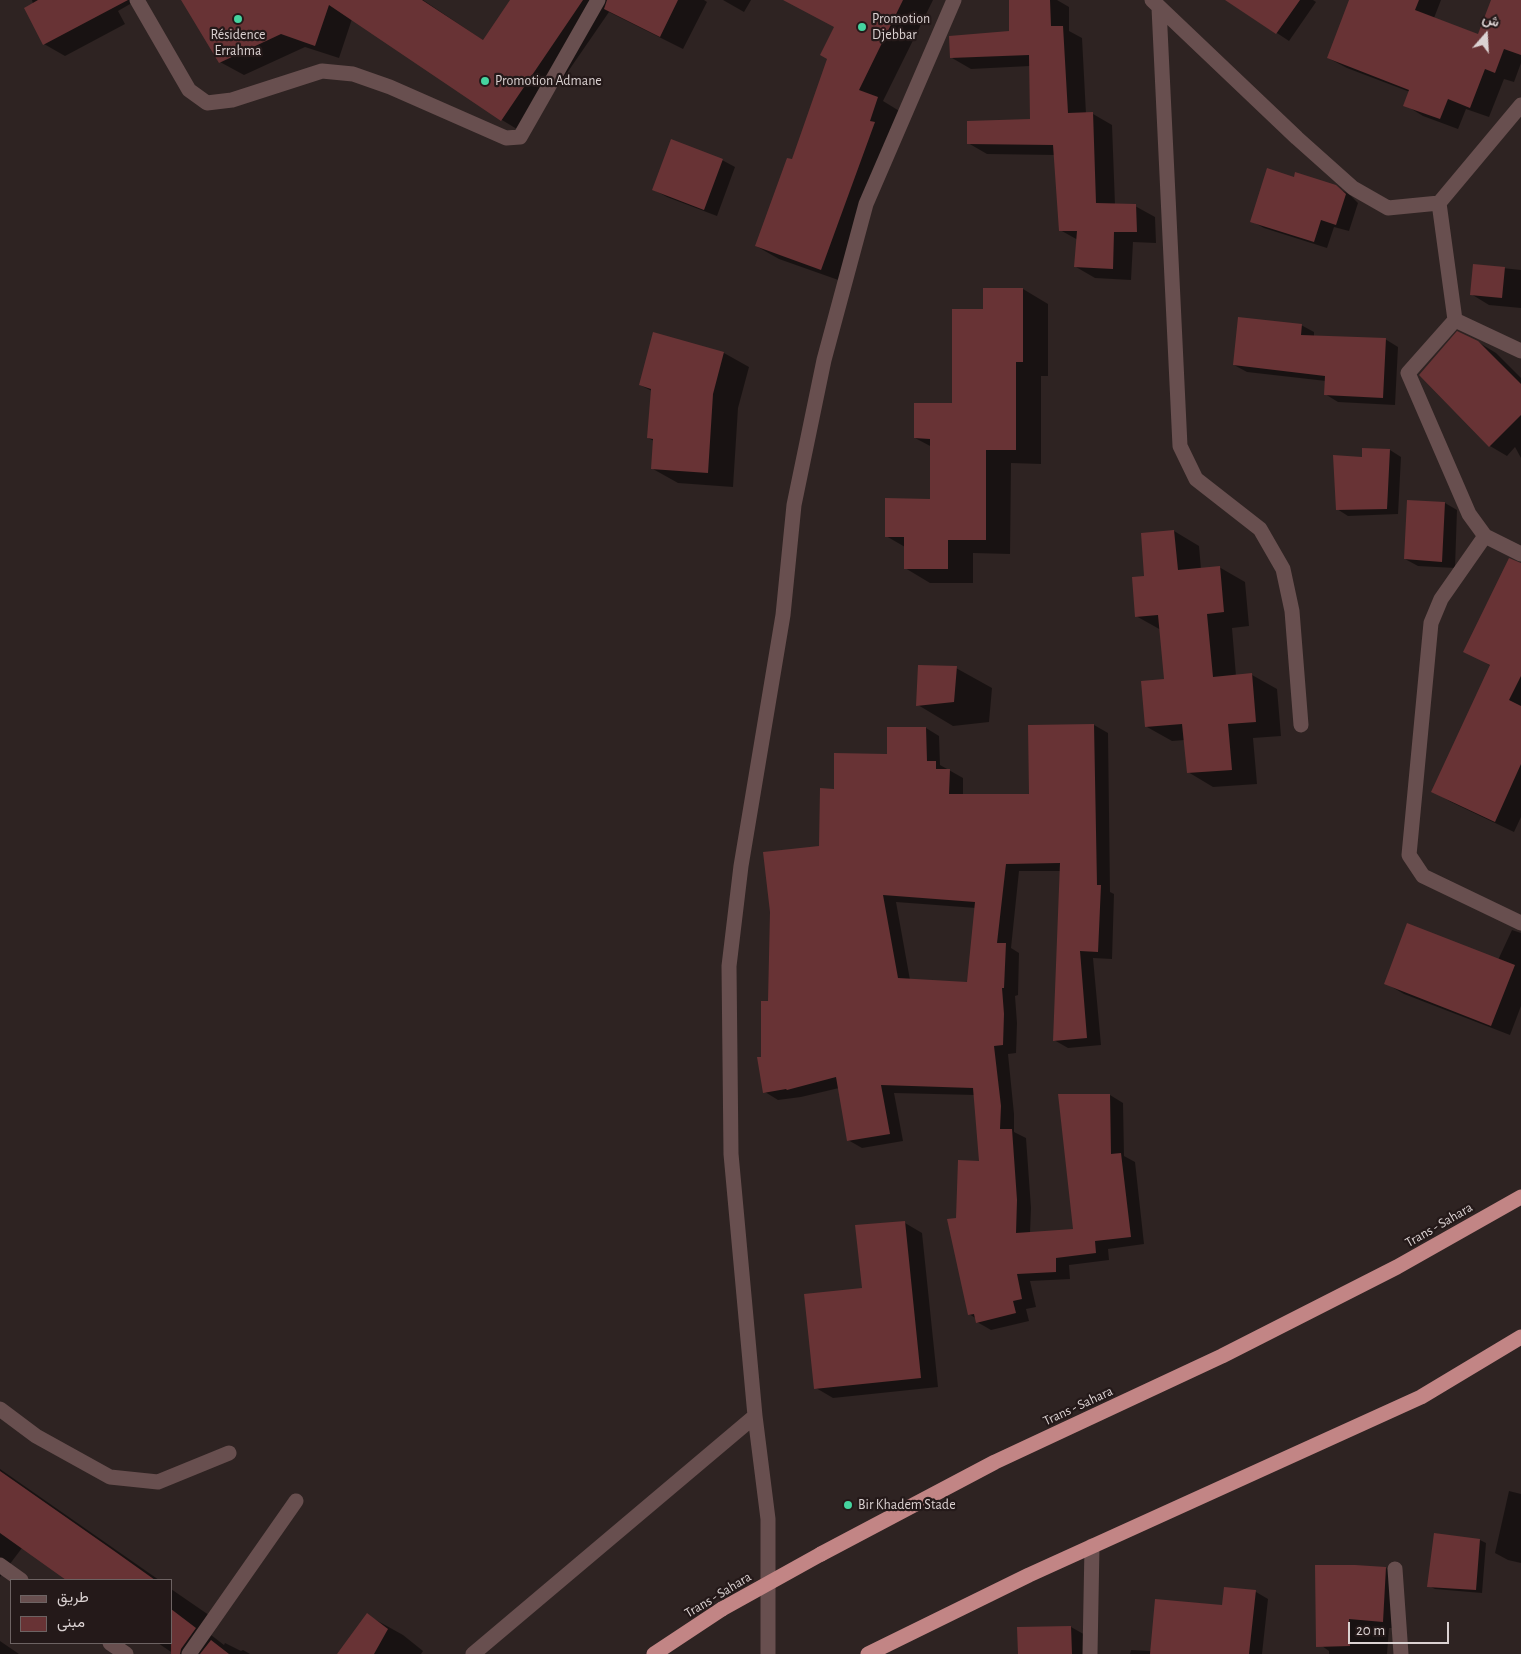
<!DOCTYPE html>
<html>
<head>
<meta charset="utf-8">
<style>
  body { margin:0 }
  #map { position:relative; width:1521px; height:1654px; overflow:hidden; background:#2e2322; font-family:"Alegreya Sans",Vazirmatn,sans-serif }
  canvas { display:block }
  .legend { position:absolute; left:10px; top:1579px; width:162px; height:65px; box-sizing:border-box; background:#241919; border:1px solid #6d6363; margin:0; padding:6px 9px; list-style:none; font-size:15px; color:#dbd2d2 }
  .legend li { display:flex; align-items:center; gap:10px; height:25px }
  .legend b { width:25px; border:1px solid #6d6363 }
  .north { position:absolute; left:1461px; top:10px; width:50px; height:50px; -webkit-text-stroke:4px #241919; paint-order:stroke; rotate:19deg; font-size:14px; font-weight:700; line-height:20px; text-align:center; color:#dbd2d2 }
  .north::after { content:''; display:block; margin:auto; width:18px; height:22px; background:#dbd2d2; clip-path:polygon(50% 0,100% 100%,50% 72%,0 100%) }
  .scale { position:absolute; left:1348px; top:1622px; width:101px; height:22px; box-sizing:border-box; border:2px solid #dbd2d2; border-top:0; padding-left:6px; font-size:15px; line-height:18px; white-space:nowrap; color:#dbd2d2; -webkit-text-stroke:4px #241919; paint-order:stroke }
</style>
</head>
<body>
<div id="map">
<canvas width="1521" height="1654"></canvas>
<ul class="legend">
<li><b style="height:6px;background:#684f4f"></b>طريق</li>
<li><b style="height:14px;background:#683335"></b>مبنى</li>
</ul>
<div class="north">ش</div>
<div class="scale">20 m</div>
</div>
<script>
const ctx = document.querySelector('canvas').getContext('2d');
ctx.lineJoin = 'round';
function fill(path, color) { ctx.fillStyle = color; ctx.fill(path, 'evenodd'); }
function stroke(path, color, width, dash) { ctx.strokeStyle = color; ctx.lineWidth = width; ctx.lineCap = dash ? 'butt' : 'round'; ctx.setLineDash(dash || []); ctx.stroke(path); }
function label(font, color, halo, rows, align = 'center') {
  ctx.font = font + ' "Alegreya Sans",sans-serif'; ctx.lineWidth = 4.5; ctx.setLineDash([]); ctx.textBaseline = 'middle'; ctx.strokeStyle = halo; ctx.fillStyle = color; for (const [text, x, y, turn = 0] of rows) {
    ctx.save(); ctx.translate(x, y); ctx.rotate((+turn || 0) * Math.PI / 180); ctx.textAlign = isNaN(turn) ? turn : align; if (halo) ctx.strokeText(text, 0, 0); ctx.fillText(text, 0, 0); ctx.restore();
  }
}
const shadow = new Path2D(`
  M32,0H137L118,11L125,24L65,56L44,44Z
  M182,0H423L484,41L511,0H704L707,2L683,49L609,12L525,134L502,120L352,19L339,58L305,47L244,75L220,62Z
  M723,0H751L744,12Z
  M818,0H933L883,101L901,112L844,282L779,259L756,246L792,161L829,58L835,27Z
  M1010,0H1057L1069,7V31L1082,38L1086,114H1093L1112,125L1115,205L1135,206L1155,217L1156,243L1133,242L1131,280L1095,278L1076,267L1078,240L1060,230L1055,155L987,154L968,143L1031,120L1030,66L971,69L952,58L1010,32Z
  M1227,0H1313L1316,2L1289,41Z
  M1350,0H1441L1434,18L1479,35L1493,0H1521V63L1514,82L1504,79L1489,117L1466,109L1458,129L1423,116L1405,105L1410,92L1347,68L1328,58Z
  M722,160L735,167L717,216L667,197L654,190Z
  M1295,178L1335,187L1349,194L1358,203L1349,231L1334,227L1327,248L1264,228L1251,221Z
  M1474,265L1521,270V308L1489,305L1471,294Z
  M984,289H1023L1048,304V376H1041V464L1011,463L1010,554L973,553V583H930L905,568V547L886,536L931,500L932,447L915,438L953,404L984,311Z
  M1301,325L1314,332V336L1385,339L1398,347L1395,405L1338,402L1325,394L1326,381L1247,372L1234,365Z
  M654,334L724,353L749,367L738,408L733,487L678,483L653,469L654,441L648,438L652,391L640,385Z
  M1478,342L1496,353L1521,378V458L1515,447L1507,456L1490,446Z
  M1363,449L1390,450L1401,457L1398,514L1348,516L1337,509L1363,458Z
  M1445,503L1457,510L1455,568L1418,566L1405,559Z
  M1174,531L1199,546L1201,569L1219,567L1245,582L1249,626L1232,628L1236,676L1252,675L1277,689L1281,736L1253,738L1257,784L1213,787L1188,772L1185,740L1172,741L1147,727L1166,680L1161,630L1136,616L1146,577Z
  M1521,571V817L1514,832L1451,802L1432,791L1491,666L1465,651Z
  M956,668L992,688L989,722L953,726L918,705Z
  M1094,725L1108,733L1110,892L1114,894L1112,959L1093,958L1101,1045L1068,1048L1054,1040L1061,871H1019L1011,948L1019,953L1018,995L1015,996L1017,1023L1016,1053L1008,1054L1014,1114V1132L1026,1138L1031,1208L1030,1233L1075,1230L1110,1095L1123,1103L1124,1156L1135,1162L1144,1244L1108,1249L1109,1260L1069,1265L1070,1279L1030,1281L1036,1307L1026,1309L1029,1321L991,1330L977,1322V1319L969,1314L957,1219L980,1162L975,1095L894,1093L903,1141L862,1148L848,1140L839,1088L801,1097L778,1100L765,1092L762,1058L769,1002L820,847L835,790L926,728L939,736L940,765L963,778V795L1030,796ZM896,902L976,908L968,983L910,980Z
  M1512,930L1521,933V1006L1510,1035L1404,994L1385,983L1498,960Z
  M905,1223L922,1233L938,1387L833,1398L816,1388L863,1289Z
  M0,1469L159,1580H69L22,1548L0,1577Z
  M1509,1491L1521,1494V1563L1508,1560L1495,1553Z
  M1480,1540L1486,1543L1482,1593L1435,1589L1429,1586Z
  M1386,1568L1398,1575L1395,1628H1389L1387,1654H1329V1651L1322,1646Z
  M171,1589L219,1622L211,1635L224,1645L225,1643L241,1651L243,1650L250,1654H174L158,1643H171Z
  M1256,1592L1268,1599L1262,1654H1130L1131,1650L1151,1651L1223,1606Z
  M367,1615L403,1635L423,1651L421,1654H339Z
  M1071,1627L1087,1636V1654H1019Z
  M0,1641L19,1654H0Z`);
const building = new Path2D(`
  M38,0H128L43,45L24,8Z
  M181,0H422L483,40L510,0H583L501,121L329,5L315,46L281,34L219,63Z
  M607,0H678L660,37L604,9Z
  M783,0H903L859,90L878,97L870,121L875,122L821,270L755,246L787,158L792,159L827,59L820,55L834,27Z
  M1009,0H1050L1051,26H1063L1068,113L1093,112L1096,203L1136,204L1137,232H1114L1113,269L1074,267L1077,231H1059L1053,145L967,144V121L1030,119L1029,55L950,58L949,36L1009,31Z
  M1225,0H1300L1276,34Z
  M1349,0H1419L1415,10L1478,34L1491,0H1521V55L1504,49L1495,73L1485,69L1470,108L1448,99L1440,119L1403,106L1409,90L1327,58Z
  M671,139L723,159L704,210L652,190Z
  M1267,168L1294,177L1295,172L1336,185L1346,194L1336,225L1321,220L1314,242L1250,222Z
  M1473,264L1505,267L1502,298L1470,295Z
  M983,288H1023V362H1016V450H986V540H948V569H904V537H885V498L930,499V439L914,438V403H952V309H983Z
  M1238,317L1302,324L1301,335L1386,338L1383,398L1324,395L1325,376L1233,365Z
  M1457,331L1478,341L1521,384V415L1489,447L1419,375Z
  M653,332L724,352L713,394L708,473L651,469L653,439L647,438L651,389L639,385Z
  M1362,448L1390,449L1387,509L1336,510L1333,455L1362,457Z
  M1407,500L1445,502L1442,562L1404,559Z
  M1174,530L1178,570L1220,566L1224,612L1207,614L1213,677L1252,673L1256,722L1228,724L1232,770L1187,773L1182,724L1145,727L1141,681L1164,679L1158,615L1135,617L1132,577L1144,576L1141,533Z
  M1509,558L1521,563V676L1509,700L1521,706V764L1495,822L1431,792L1490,665L1463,652Z
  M918,665L957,666L954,702L916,706Z
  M1094,724L1097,885H1101L1098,952L1080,951L1087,1038L1053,1041L1060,863L1006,864L997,943H1006L1004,988H1002L1004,1014L1003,1045L994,1046L1001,1106L1000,1129H1012L1017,1200L1016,1233L1073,1229L1058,1094H1110L1111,1154L1121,1153L1131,1237L1095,1241L1096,1253L1056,1258V1272L1017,1274L1022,1299L1013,1301L1016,1313L976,1323L974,1314L968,1315L947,1219L956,1218L958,1160L979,1161L973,1088L881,1085L890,1134L847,1141L836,1077L787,1090L786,1089L763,1093L757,1057H761V1001H768L770,912L763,852L819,846L820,788L834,789V753L887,754V727H926L927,761H936V769H950L949,794H1029L1028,725ZM883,895L975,902L967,982L898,978Z
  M1407,923L1515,965L1491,1026L1384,984Z
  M905,1221L921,1378L814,1389L804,1294L862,1288L855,1225Z
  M0,1471L110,1548L155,1580H66L0,1533Z
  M1434,1533L1480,1539L1476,1590L1427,1587Z
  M1315,1565H1355L1386,1567L1383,1622L1349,1619L1350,1646L1316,1647Z
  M1224,1587L1256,1590L1249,1654H1150L1155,1599L1222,1605Z
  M171,1609L196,1628L181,1649L180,1654H171Z
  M367,1613L388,1629L374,1654H337Z
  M1071,1626L1072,1654H1018L1017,1627Z
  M211,1640L229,1654H200Z`);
const minor = new Path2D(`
  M137,0L189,90L207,103L232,100L322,71L353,74L390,87L506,138L520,137L598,0
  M1152,0L1297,138L1353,188L1388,208L1439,203L1521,105
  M1159,8L1180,446L1196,479L1260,529L1283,569L1292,611L1301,725
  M1439,203L1455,320L1408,373L1469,514L1485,536L1521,554
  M1455,320L1521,351
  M1485,536L1441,599L1431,623L1409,855L1423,876L1521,923
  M0,1409L36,1436L110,1477L158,1482L229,1453
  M0,1565L21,1580
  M1395,1569L1401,1654
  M110,1643L126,1654
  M189,1654L296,1501
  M473,1654L755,1416
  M768,1654V1519L755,1416L731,1154L729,966L741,866L783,615L794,505L824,360L866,204L954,0
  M1090,1654L1092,1546`);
const highway = new Path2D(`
  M821,1554L995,1462L1222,1356L1397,1267L1521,1197
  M654,1654L722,1609
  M868,1654L1029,1575L1421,1397L1521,1337`);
const highwayBridge = new Path2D(`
  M722,1609L821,1554`);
const markers = [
  [238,19,5,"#45d49f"],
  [862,27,5,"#45d49f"],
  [485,81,5,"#45d49f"],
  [848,1505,5,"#45d49f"]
];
const poiNames = [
  ["Promotion",872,19],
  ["Djebbar",872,35],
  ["Résidence",238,35,"center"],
  ["Errahma",238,51,"center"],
  ["Promotion Admane",495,81],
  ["Bir Khadem Stade",858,1505]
];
const streetNames = [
  ["Trans - Sahara",1439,1225,-30],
  ["Trans - Sahara",1078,1406,-25],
  ["Trans - Sahara",718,1595,-31]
];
fill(shadow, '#0007');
fill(building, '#683335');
stroke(minor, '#684f4f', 15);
stroke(highway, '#c28585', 15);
stroke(highwayBridge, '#c28585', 15);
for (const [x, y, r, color] of markers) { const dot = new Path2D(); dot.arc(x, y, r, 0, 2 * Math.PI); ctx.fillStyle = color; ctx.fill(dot); stroke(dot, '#241919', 2); }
label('14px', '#dbd2d2', '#241919', poiNames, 'left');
label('14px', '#dbd2d2', '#241919', streetNames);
</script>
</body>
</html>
